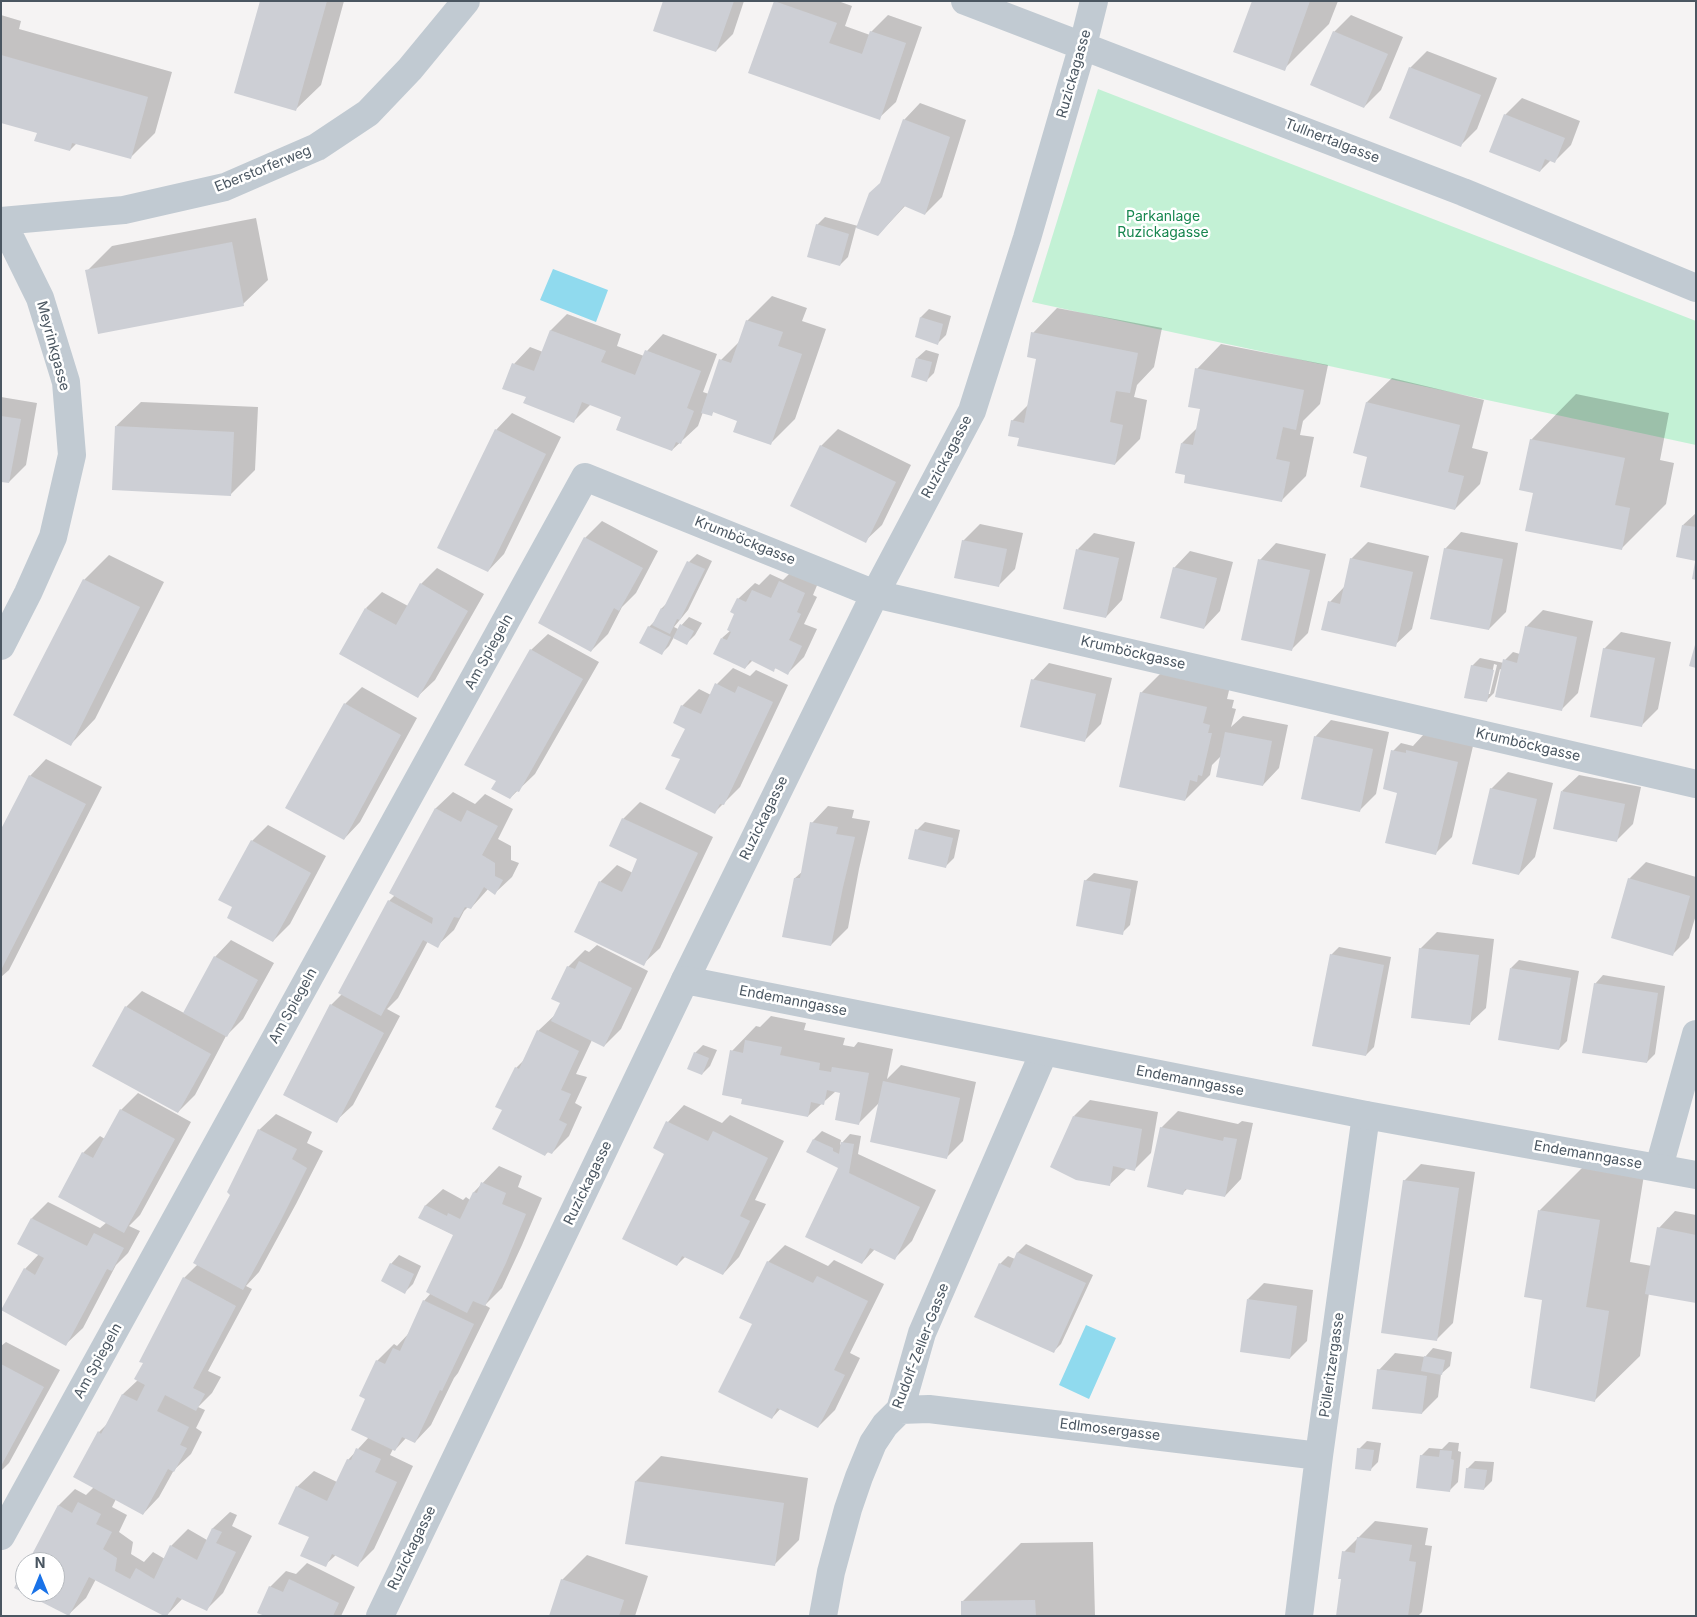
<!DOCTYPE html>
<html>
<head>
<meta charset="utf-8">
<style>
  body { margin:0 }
  #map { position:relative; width:1697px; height:1617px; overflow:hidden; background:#f5f3f3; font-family:Inter,sans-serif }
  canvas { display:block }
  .frame { position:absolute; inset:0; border:2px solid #4a5661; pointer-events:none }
  .north { position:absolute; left:15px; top:1552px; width:50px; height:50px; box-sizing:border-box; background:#fff; border:1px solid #b7bbc0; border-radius:50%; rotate:0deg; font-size:14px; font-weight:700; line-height:20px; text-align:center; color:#4a5661 }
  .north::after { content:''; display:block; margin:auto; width:18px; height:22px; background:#1a73e8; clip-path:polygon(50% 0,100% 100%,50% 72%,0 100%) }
</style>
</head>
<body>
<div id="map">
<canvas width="1697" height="1617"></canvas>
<div class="frame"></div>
<div class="north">N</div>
</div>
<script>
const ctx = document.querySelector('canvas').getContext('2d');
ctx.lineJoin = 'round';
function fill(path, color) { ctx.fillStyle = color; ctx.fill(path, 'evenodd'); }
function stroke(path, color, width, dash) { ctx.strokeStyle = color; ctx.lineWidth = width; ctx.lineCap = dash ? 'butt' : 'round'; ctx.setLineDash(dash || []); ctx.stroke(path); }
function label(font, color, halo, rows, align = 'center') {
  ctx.font = font + ' Inter,sans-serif'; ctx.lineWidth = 5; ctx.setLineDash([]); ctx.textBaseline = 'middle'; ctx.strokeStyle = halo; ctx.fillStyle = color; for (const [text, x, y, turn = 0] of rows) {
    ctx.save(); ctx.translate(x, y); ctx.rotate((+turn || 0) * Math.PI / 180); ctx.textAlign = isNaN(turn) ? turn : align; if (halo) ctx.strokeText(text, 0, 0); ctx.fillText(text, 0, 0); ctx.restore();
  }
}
const green = new Path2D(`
  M1098,89L1696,321V445L1032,302Z`);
const water = new Path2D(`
  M553,269L608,290L596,322L540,300Z
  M1086,1325L1116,1338L1089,1399L1059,1385Z`);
const shadow = new Path2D(`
  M262,1H344L321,85L296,109Z
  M665,1H744L733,34L716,51Z
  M775,1H838L852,6L845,26L870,35L871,32L888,15L922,27L896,102L879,118L749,72Z
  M1253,1H1338L1329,24L1284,69Z
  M1,15L21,21L19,29L172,72L155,133L130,158L77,143L70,150L38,132L1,122Z
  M1351,15L1403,37L1381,90L1364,107L1334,32Z
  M1427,51L1497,78L1477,129L1461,145L1410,68Z
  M1522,98L1580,121L1571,145L1554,162L1551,160L1540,171L1505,115Z
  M920,103L966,120L942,197L925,214L906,205L878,235L856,227L848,257L840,265L817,225L825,217L858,226L881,183L904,120Z
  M256,218L268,280L243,304L87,271L112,246Z
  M772,296L807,308L802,321L826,329L795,419L771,443L739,420L714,411L711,415L703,412L698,426L672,450L622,417L591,404L574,421L527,396L514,364L530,347L543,352L551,330L567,314L621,334L617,346L644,356L647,351L663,334L717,354L703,392L709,394L721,360L741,340L747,321Z
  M1057,308L1162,328L1154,367L1137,385L1134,397L1147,400L1140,439L1115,464L1020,437L1012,421L1029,404L1038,358L1033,333Z
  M929,309L951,316L946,335L938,343L916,336L921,317Z
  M1221,344L1328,365L1320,404L1303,421L1300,435L1314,437L1306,476L1281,501L1186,474L1182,443L1197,428L1201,408L1197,369Z
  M926,350L939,354L934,373L926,381L917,358Z
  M1392,378L1484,400L1472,448L1488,452L1480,484L1455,509L1369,456L1367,402Z
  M1576,394L1669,413L1660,460L1674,463L1666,504L1621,549L1534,492L1531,440Z
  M1,397L37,403L26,465L9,482L1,481Z
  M141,402L258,407L255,470L230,495L116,426Z
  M512,413L561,437L504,554L488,571L496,430Z
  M838,429L911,465L882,525L865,541L821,446Z
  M1696,513V559L1683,525Z
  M602,521L658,551L636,593L622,607L608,634L591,651L585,538Z
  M980,524L1023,533L1015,569L999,585L963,541Z
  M1461,532L1518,543L1506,612L1489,629L1445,549Z
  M1094,533L1135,542L1122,600L1106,617L1078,549Z
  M1368,542L1429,556L1412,629L1395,645L1330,602L1345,586L1351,559Z
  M1276,543L1326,554L1308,633L1291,650L1260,560Z
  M1190,551L1233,562L1220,611L1204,628L1174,568Z
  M697,554L712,561L688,610L674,627L678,629L689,617L702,623L695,635L687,643L674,637L669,646L661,654L649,627L657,619L662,608L668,602L689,562Z
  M109,555L164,582L95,719L71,744L84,580Z
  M797,566L821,576L813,595L817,597L804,624L817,629L804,657L788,673L776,668L773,670L753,660L745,668L722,638L731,630L736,613L738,599L755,583L759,585L770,574L783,580Z
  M437,568L484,594L435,680L418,696L366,608L382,592L408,606L421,584Z
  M1543,610L1593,621L1578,693L1561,710L1500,669L1494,693L1486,701L1472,666L1480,658L1504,663L1505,660L1513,652L1520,654L1526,627ZM1494,664L1497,665L1490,694H1488Z
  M1621,632L1671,642L1658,709L1641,726L1604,649Z
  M548,634L599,662L535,774L510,798L498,780L531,650Z
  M1049,663L1112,678L1101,724L1085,740L1033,680Z
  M733,668L750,676L756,670L788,685L740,787L715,812L682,759L687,729L682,706L699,689L711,695L717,684Z
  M1166,668L1231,682L1227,699L1234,700L1232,708L1236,709L1231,727L1243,716L1288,725L1279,768L1263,785L1222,755L1212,765L1210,775L1185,800L1141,693Z
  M362,687L417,718L360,822L344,839L345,704Z
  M1331,720L1389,732L1376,794L1360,810L1315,737Z
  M1424,734L1473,746L1452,837L1436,853L1398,792L1393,751L1401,743L1413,746Z
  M46,759L102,787L9,970L1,977V832L30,776Z
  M1508,772L1553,783L1535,857L1519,874L1491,789Z
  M1579,775L1641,787L1633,824L1617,840L1562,791Z
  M453,792L475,804L485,794L513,809L498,839L511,846V860L519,863L512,877L495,893L489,888L471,908L468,907L464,911L454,930L437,946L428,941L398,998L387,1009L400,1016L353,1105L336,1121L284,1094L331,1005L342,994L340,992L389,901L395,895L390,893L436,808Z
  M640,802L713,837L660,948L643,964L600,882L617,865L633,873L639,858L623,819Z
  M828,806L854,810L852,818L870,821L859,869L848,928L831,945L795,878L803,871L812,823Z
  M925,822L960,830L954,858L946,866L917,830Z
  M268,825L326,856L290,924L273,941L234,907L252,841Z
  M1646,862L1696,877V915L1689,938L1672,955L1629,879Z
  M1094,873L1138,881L1130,925L1122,933L1085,881Z
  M1437,932L1494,939L1486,1008L1469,1024L1420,949Z
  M231,940L274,963L243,1019L226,1036L195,1095L178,1112L126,1007L142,991L184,1013L215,957Z
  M597,945L648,971L621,1029L604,1046L592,1040L576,1074L587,1077L575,1103L582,1107L569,1136L552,1153L549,1151L545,1155L503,1109L516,1068L526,1058L538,1031L556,1014L561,1002L568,967L585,950L589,952Z
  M1339,947L1391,957L1374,1047L1366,1055L1331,955Z
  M1519,960L1579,971L1567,1041L1559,1049L1511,968Z
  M1603,975L1665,986L1655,1054L1647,1062L1595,984Z
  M771,1016L806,1023L804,1030L845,1038L843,1045L854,1047L858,1042L893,1049L887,1079L901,1065L976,1082L963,1141L947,1157L880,1102L859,1123L842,1092L836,1091L808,1116L744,1098L732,1051L756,1026L760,1027Z
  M703,1045L717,1050L710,1066L702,1074L695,1053Z
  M138,1093L191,1122L140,1215L129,1226L140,1231L128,1253L116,1265L83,1328L66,1344L25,1269L39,1254L32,1218L48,1202L100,1228L107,1222L83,1153L100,1136L105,1139L121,1110Z
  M1090,1100L1158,1112L1151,1153L1135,1169L1127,1168L1109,1185L1074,1116Z
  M684,1105L722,1123L730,1115L784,1141L755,1200L766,1204L739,1257L723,1274L686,1256L677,1265L666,1153L655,1147L668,1122Z
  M1178,1111L1238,1124L1242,1121L1253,1123L1241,1179L1225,1196L1188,1188L1183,1193L1161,1128Z
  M276,1114L312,1132L307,1143L323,1151L296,1204L259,1272L246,1286L252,1289L208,1371L221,1377L212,1393L198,1407L205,1410L196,1428L202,1432L191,1454L174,1470L159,1497L143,1514L116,1499L112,1507L127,1515L119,1532L133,1542L131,1554L144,1562L153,1552L165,1559L171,1546L188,1529L207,1540L213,1528L230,1512L237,1515L232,1526L252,1536L223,1593L207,1609L183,1598L166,1616L96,1579L86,1598L69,1614L25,1592H55V1562H29L59,1505L75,1489L86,1495L94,1487L99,1432L108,1423L123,1394L138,1380L184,1278L198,1264L232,1194L259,1130Z
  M822,1131L841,1140L840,1145L850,1134L861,1136L858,1154L936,1190L912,1241L895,1258L875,1249L862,1263L840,1167L808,1151L814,1139Z
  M1421,1164L1475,1172L1453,1323L1437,1339L1404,1181Z
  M1585,1165L1644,1175L1630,1262L1652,1266L1659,1228L1675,1211L1696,1215V1302L1649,1293L1640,1356L1594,1401L1543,1299L1540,1210Z
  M499,1166L522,1176L518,1187L542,1198L522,1245L502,1288L485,1305L490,1308L458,1373L454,1378L431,1425L415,1442L406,1438L395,1450L393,1449L390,1455L413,1466L374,1549L357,1566L336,1555L325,1565L310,1537L297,1487L314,1471L337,1482L348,1460L369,1437L367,1398L377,1361L394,1344L397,1346L410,1332L424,1301L431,1293L454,1235L420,1218L426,1205L443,1189L463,1200L466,1197L470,1200L474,1192Z
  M1026,1244L1093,1275L1061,1344L1053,1352L1000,1264L1008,1256L1015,1259L1018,1252Z
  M785,1245L828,1266L834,1260L884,1284L850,1353L860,1358L835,1410L818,1427L781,1408L772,1418L753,1324L768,1262Z
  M399,1255L421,1266L413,1284L405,1292L382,1281L391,1264Z
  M1264,1283L1313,1290L1307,1341L1290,1358L1248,1299Z
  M6,1342L60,1370L9,1463L1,1471V1346Z
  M1433,1348L1452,1352L1450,1366L1441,1374L1438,1397L1422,1413L1379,1370L1395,1353L1425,1357Z
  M1367,1441L1381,1443L1378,1462L1370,1470L1359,1449Z
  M1449,1442L1459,1443L1458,1451L1461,1452L1458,1482L1450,1490L1421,1456L1429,1448L1442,1449Z
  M661,1456L808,1478L799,1540L774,1565L627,1543L636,1481Z
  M1475,1461L1494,1462L1492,1481L1484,1489L1467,1469Z
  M1375,1521L1428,1528L1425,1545L1432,1546L1422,1612L1418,1616H1337L1342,1579L1344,1552Z
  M1093,1542L1095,1616H962V1602L1021,1543Z
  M587,1555L648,1576L635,1616H551L562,1580Z
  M307,1563L355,1587L341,1616H268L270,1587L286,1571L296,1574Z`);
const building = new Path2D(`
  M260,1H327L296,111L234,93Z
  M663,1H734L716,52L653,31Z
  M774,1L837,23L829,43L862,54L870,31L906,43L880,120L748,73Z
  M1252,1H1310L1285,71L1233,52Z
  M1333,31L1388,54L1364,108L1310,85Z
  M1,55L148,97L131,159L72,143L70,151L34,141L37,133L1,123Z
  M1409,67L1481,95L1461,147L1389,118Z
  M1504,114L1565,138L1555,163L1545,159L1540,172L1489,152Z
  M903,119L950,137L925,215L904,206L878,236L856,228L869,193L880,183Z
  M816,224L849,234L840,266L807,257Z
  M232,242L244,306L98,334L85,270Z
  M920,317L943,324L938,345L915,337Z
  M746,320L783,332L778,346L802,354L771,445L733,432L737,421L713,412L712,416L701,413L719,359L731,363Z
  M550,330L606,351L601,362L635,375L645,350L701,371L687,408L694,411L681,444L676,442L672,451L616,430L621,417L582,402L574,423L523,403L526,397L502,389L512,363L534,371Z
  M1031,332L1138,353L1130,393L1116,391L1110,422L1123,425L1115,465L1017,446L1019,438L1008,436L1011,420L1024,423L1036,359L1027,357Z
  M916,358L932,362L927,382L911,377Z
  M1195,368L1304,390L1296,430L1283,427L1276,459L1290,462L1282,502L1184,483L1185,475L1175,473L1181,443L1193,445L1200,409L1188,407Z
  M1366,402L1460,425L1448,472L1464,476L1455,510L1360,487L1367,457L1353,453Z
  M1,416L21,419L9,483L1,482Z
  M115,426L234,432L231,496L112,490Z
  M495,429L546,454L488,572L437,548Z
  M1530,439L1625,458L1615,505L1630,508L1622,550L1525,531L1533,493L1519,490Z
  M820,445L896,482L866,543L790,506Z
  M1682,525L1696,527V561L1676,557Z
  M584,537L643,568L619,611L614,608L591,652L538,623Z
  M962,540L1007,549L999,587L954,578Z
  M1444,548L1503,559L1489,630L1430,619Z
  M1076,549L1119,558L1106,618L1063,609Z
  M1350,558L1413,572L1396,647L1321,630L1328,601L1340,604Z
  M1258,559L1310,570L1292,651L1241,640Z
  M687,561L705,569L680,620L677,619L670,634L652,625L661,608L663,609Z
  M1695,562H1696V580L1692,579Z
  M1173,567L1217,578L1204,629L1160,618Z
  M83,579L140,607L71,746L13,715Z
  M779,581L805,593L797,612L801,614L789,640L802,646L788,675L775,668L774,672L750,660L745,669L713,654L721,638L727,640L731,632L727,630L734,614L730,612L737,598L746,602L752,590L771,598Z
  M420,583L468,611L418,698L339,654L365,608L396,625Z
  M680,624L694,631L687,645L673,638Z
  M648,626L671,637L662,655L639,643Z
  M1525,626L1577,637L1562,711L1495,697L1503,659L1517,663Z
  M1695,645H1696V668L1689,666Z
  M1603,648L1655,658L1642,727L1590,717Z
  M530,649L583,679L519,792L516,791L510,799L491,789L496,781L464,765Z
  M1471,665L1494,670L1487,702L1464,698Z
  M1031,679L1096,694L1085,742L1020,727Z
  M715,683L735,693L738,686L773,702L724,805L720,804L715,814L665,789L680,759L671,756L685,729L673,723L681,705L701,714Z
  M1140,692L1207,707L1203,723L1210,725L1208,733H1212L1202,776L1198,775L1197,782L1190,780L1185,801L1119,787Z
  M344,703L401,735L344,840L285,808Z
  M1225,732L1272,741L1263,786L1216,777Z
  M1314,736L1373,749L1360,812L1301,799Z
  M1391,750L1406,753V750L1458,762L1436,855L1385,843L1397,793L1383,789Z
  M29,775L86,804L1,970V829Z
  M1490,788L1537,799L1519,875L1472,864Z
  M1561,791L1625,804L1617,842L1553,829Z
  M435,808L461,822L467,810L498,826L482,855L495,863V876L503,880L495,895L484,887L471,909L465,907L459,918L454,917L438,948L423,940L381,1016L338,993L388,900L432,924L433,918L389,893Z
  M622,818L698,853L644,966L574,932L599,881L622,892L630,876L637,859L609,846Z
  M810,822L838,827L836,834L855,837L843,887L831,946L782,937L794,878H800Z
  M915,829L953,838L946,868L908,859Z
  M251,840L311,873L273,942L227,918L232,907L218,900Z
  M1628,878L1690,896L1673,956L1611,938Z
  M1084,880L1131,889L1123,935L1076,926Z
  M1419,948L1479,955L1470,1025L1411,1018Z
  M1330,954L1384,965L1366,1056L1312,1046Z
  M214,956L258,980L227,1037L183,1013Z
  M579,961L632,988L604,1047L551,1021L560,1003L551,999L567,966L575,969Z
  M1510,968L1571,978L1559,1050L1498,1040Z
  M1594,983L1658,993L1647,1063L1582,1053Z
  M330,1004L384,1033L337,1123L283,1095Z
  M125,1006L211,1054L178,1113L92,1066Z
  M537,1030L579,1051L561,1090L571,1094L559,1120L567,1124L552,1154L547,1152L545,1156L492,1129L502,1110L495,1107L515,1067L519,1069Z
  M745,1040L782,1047L780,1055L820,1063L819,1070L831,1072L832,1067L869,1073L859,1125L835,1120L840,1093L827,1090L824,1105L811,1102L808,1117L741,1104L742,1099L722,1095L730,1050L743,1053Z
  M694,1052L709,1058L702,1075L687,1069Z
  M883,1081L960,1098L947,1159L870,1142Z
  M120,1109L175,1139L124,1233L58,1197L82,1152L93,1158Z
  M1073,1116L1142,1129L1135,1171L1113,1166L1110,1186L1076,1180L1050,1167Z
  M666,1121L708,1141L713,1131L768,1158L740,1216L750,1221L723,1275L682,1256L677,1266L622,1239L664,1154L653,1148Z
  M1160,1127L1223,1141L1224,1137L1237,1139L1225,1197L1185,1189L1183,1195L1147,1187Z
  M258,1129L297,1149L292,1159L307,1168L280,1222L243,1290L193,1263L230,1195L227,1192Z
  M813,1139L833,1148V1151L839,1154L841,1142L854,1144L849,1173L920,1207L895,1260L870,1248L862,1264L805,1237L838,1168L806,1152Z
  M1403,1180L1459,1188L1437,1341L1381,1333Z
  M481,1182L506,1193L502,1204L526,1214L506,1263L485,1306L473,1301L467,1313L426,1292L453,1235L418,1218L425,1205L447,1216L448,1213L460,1219L473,1192L477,1193Z
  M1538,1210L1600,1220L1586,1307L1609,1311L1595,1402L1530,1388L1542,1300L1524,1297Z
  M31,1218L87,1246L94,1233L124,1248L112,1271L107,1269L66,1346L1,1310L24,1268L35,1275L44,1258L17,1244Z
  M1657,1227L1696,1235V1303L1645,1294Z
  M1017,1252L1086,1283L1054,1353L974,1317L999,1263L1010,1268Z
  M767,1261L813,1283L817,1276L868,1301L834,1370L845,1375L818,1428L777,1408L772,1419L718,1392L752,1324L739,1318Z
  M390,1263L414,1274L405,1294L381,1281Z
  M183,1277L236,1306L193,1388L205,1394L196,1411L165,1395L157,1411L189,1427L180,1445L187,1448L174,1472L168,1469L143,1515L73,1477L98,1431L101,1434L122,1394L137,1401L145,1385L134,1379L143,1363L139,1362Z
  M1247,1299L1297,1306L1290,1359L1240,1352Z
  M423,1300L474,1324L442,1391L440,1390L415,1443L402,1437L395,1451L351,1430L365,1399L359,1396L376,1360L385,1364L393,1348L400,1351Z
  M1424,1356L1445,1360L1442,1375L1421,1371Z
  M1,1364L44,1387L1,1466Z
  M1377,1369L1427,1376L1422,1414L1372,1409Z
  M356,1448L381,1459L375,1472L397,1482L358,1567L332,1554L326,1567L300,1556L309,1537L278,1524L296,1486L327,1501L347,1459L351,1460Z
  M1357,1448L1374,1450L1371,1471L1355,1469Z
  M1440,1450L1452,1451L1451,1459L1454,1460L1450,1492L1416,1488L1420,1455L1439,1457Z
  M1466,1468L1487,1470L1484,1490L1464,1488Z
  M635,1481L784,1503L775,1566L625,1544Z
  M78,1502L101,1514L96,1524L112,1532L103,1549L117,1558L115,1571L130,1579L136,1568L154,1579L170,1545L197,1560L212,1528L222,1532L216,1543L236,1552L207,1611L177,1597L167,1616H164L89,1577L69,1616L14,1588L25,1567V1592H55V1562H28L58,1505L72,1513Z
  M1357,1537L1412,1545L1409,1561L1416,1562L1408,1616H1336L1341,1579H1338L1342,1551L1355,1553Z
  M289,1579L339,1603L333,1616H265L257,1613L269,1586L283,1592Z
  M561,1579L624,1600L619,1616H549Z
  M1035,1600L1036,1616H961V1601Z`);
const minor = new Path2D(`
  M965,1L1463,192L1696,288
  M1,221L124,210L225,187L317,147L368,113L410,69L466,1
  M1,646L28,593L53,537L72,455L66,382L40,298L2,221
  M685,980L875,594L972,411L1027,238L1083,45L1094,1
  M1659,1167L1696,1034
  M900,1410L929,1409L1319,1456
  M1,1536L585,477L875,594L1696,784
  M823,1616L831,1572L848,1509L859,1477L873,1443L885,1425L900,1410L922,1333L1044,1052
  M1299,1616L1319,1456L1366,1115`);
const tertiary = new Path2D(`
  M380,1616L685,980L1366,1115L1696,1175`);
const streetNames = [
  ["Ruzickagasse",1074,74,-74],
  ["Tullnertalgasse",1332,141,21],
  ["Eberstorferweg",263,169,-22],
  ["Meyrinkgasse",53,346,75],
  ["Ruzickagasse",947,457,-62],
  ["Krumböckgasse",745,541,22],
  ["Am Spiegeln",489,652,-61],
  ["Krumböckgasse",1133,653,13],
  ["Krumböckgasse",1528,745,13],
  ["Ruzickagasse",764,818,-64],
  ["Endemanngasse",793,1001,11],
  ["Am Spiegeln",293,1006,-61],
  ["Endemanngasse",1190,1081,11],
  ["Endemanngasse",1588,1155,10],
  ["Ruzickagasse",588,1183,-64],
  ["Rudolf-Zeller-Gasse",921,1346,-69],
  ["Am Spiegeln",98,1361,-61],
  ["Pölleritzergasse",1332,1365,-82],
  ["Edlmosergasse",1110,1430,7],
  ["Ruzickagasse",412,1548,-64]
];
const parkNames = [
  ["Parkanlage",1163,217],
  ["Ruzickagasse",1163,233]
];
fill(green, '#c3f1d5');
fill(water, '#90daee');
fill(shadow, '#0003');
fill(building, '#cdcfd5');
stroke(minor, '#c1cad2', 28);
stroke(tertiary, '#c1cad2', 28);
label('14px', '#4a5661', '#fff', streetNames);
label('14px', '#17864f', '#fff', parkNames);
</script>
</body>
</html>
